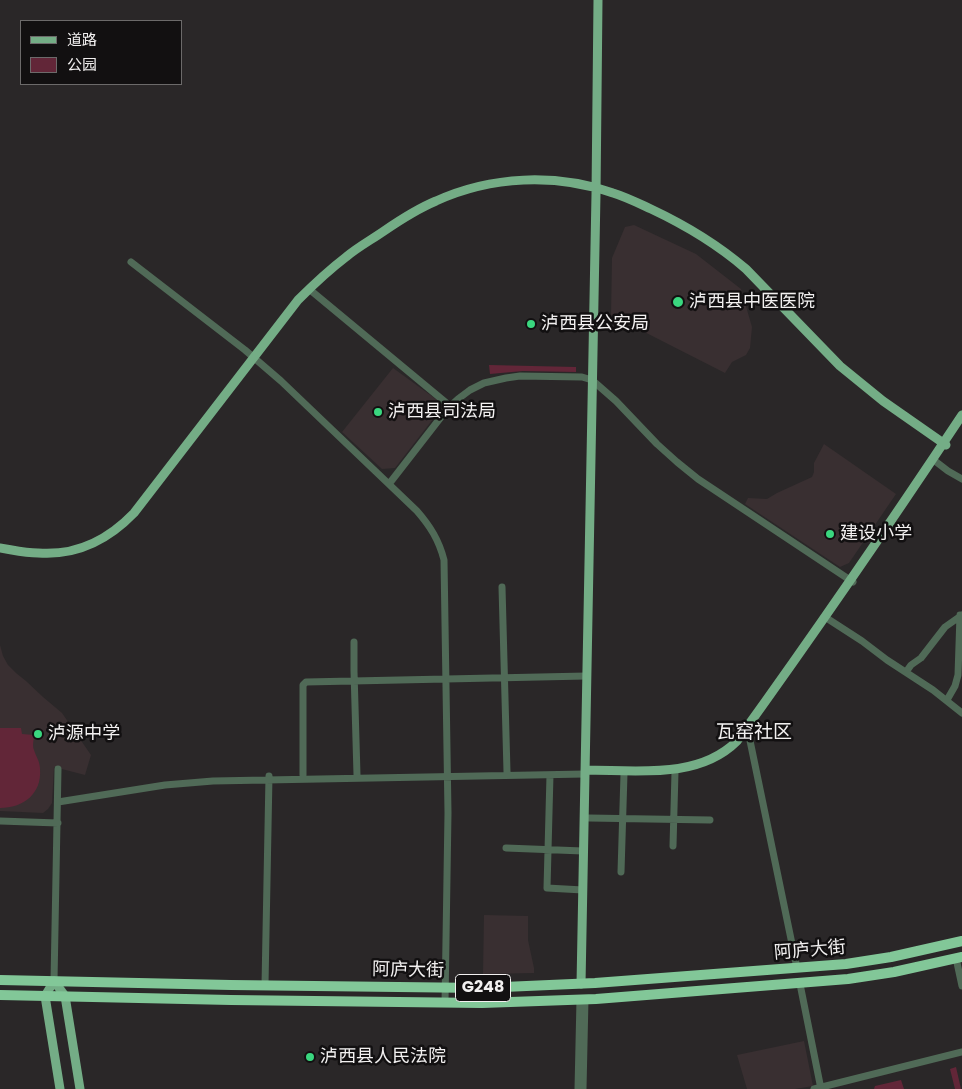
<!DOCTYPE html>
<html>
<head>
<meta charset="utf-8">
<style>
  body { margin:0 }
  #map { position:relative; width:962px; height:1089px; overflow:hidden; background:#2a2728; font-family:Poppins,"Noto Sans SC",sans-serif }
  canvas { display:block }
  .legend { position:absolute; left:20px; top:20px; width:162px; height:65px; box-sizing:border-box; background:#121011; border:1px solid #6c6a6a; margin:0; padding:6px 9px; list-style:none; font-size:15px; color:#f2f0f0 }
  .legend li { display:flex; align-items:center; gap:10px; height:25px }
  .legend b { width:25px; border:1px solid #6c6a6a }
</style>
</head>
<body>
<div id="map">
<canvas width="962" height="1089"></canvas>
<ul class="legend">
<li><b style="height:6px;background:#74ad86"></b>道路</li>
<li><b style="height:14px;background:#622638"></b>公园</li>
</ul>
</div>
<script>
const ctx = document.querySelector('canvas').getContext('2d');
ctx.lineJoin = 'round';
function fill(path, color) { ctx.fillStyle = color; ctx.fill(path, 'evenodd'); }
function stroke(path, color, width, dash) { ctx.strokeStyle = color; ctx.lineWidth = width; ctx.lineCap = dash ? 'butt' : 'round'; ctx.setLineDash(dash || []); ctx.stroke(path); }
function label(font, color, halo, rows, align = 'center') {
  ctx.font = font + ' Poppins,"Noto Sans SC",sans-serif'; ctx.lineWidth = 5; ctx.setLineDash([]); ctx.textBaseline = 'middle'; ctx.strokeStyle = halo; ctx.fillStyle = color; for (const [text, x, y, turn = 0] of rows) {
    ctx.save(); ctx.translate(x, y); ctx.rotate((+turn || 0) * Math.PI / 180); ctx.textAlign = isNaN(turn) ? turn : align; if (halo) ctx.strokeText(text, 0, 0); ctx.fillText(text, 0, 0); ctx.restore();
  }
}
const built = new Path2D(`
  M634,225L696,254L741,289L752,327L750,348L746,355L732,362L725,373L611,315L612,258L625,227Z
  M393,368L440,402V410L395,468L382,469L342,432Z
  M824,444L896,494L849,563L840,567L745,504L748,498L767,499L777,493L812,477L814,472V463Z
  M0,645L3,656L8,665L16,673L26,681L43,697L62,713L91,755L85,775L54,767L52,803L48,809L43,813L0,811Z
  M484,915L528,916V940L534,968V973L483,974Z
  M804,1041L813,1086L795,1089H747L737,1055Z`);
const green = new Path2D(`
  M489,365L576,367V372L523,371L490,374Z
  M0,728H21L22,734L34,735C34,739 32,746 34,750C36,757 40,761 40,769C42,794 23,808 0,808Z
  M956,1067L961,1089H955L950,1069Z
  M901,1080L904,1089H874L875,1086Z`);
const minor = new Path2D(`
  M131,262L245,350L281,381L417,511C430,526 439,540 444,560L448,813L445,1003
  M309,289L450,406
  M935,461L948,471L962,479
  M389,484L448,408L458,399L470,390L484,383L506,378L520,376L582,377L592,380L616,401L657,444L677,462L698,479L853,582
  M502,587L507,772
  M828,619L862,641L887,660L933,690L962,713
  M354,642V671L357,775
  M906,672L911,665L921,658L945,627L962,615
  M947,700L955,686L958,675L960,615
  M748,731L797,968
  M303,775V685L306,682L586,676
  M550,775L547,888L583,890
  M58,802L165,785L213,781L585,774
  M589,818L710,820
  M0,821L58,823
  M673,846L675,772
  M506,848L583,851
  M621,872L624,774
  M956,958L962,986
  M54,981L58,769
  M800,984L821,1089
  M265,985L269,776
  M578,1089L580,999
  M583,1089L585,999
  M814,1089L962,1052`);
const major = new Path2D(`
  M0,548C13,550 25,553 38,553C77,556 108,540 134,513L298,300C314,284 329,270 346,257C358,247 371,240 384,231C400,220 417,209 436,201C491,176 555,173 613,193C626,197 638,203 651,209C685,225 717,244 746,269L840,366L883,401L946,445
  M585,770C635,770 698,780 737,741C814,634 889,525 962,415
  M581,984L596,194L598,0
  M60,1089L45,996L54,981L65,996L80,1089`);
const highway = new Path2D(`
  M0,980L231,985L481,988L595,983L846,964L891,957L962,941
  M0,995L231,1000L482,1003L596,999L848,979L894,972L962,957`);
const markers = [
  [678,302,6,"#3ad77f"],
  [531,324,5,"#3ad77f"],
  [378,412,5,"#3ad77f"],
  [830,534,5,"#3ad77f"],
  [38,734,5,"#3ad77f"],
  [310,1057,5,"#3ad77f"]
];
const shields = [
  [483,988,55]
];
const shieldNames = [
  ["G248",483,988]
];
const poiNames = [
  ["泸西县中医医院",689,302],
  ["泸西县公安局",541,324],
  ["泸西县司法局",388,412],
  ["建设小学",840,534],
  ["泸源中学",48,734],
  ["泸西县人民法院",320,1057]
];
const streetNames = [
  ["阿庐大街",810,951,-5],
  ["阿庐大街",408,971,1]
];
const neighbourhoodNames = [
  ["瓦窑社区",754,733]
];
fill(built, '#392f31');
fill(green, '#622638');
stroke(minor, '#506a57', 7);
stroke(major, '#74ad86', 9);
stroke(highway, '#82c798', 10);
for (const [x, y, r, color] of markers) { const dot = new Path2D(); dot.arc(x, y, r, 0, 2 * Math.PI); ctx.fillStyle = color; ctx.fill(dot); stroke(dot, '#121011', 2); }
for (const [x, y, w] of shields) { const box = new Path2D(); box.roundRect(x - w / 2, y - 13.5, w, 27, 4); ctx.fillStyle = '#121011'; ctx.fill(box); stroke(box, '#f2f0f0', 1); }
label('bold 16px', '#f2f0f0', null, shieldNames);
label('18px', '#f2f0f0', '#121011', poiNames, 'left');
label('18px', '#f2f0f0', '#121011', streetNames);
label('19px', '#f2f0f0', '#121011', neighbourhoodNames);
</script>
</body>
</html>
